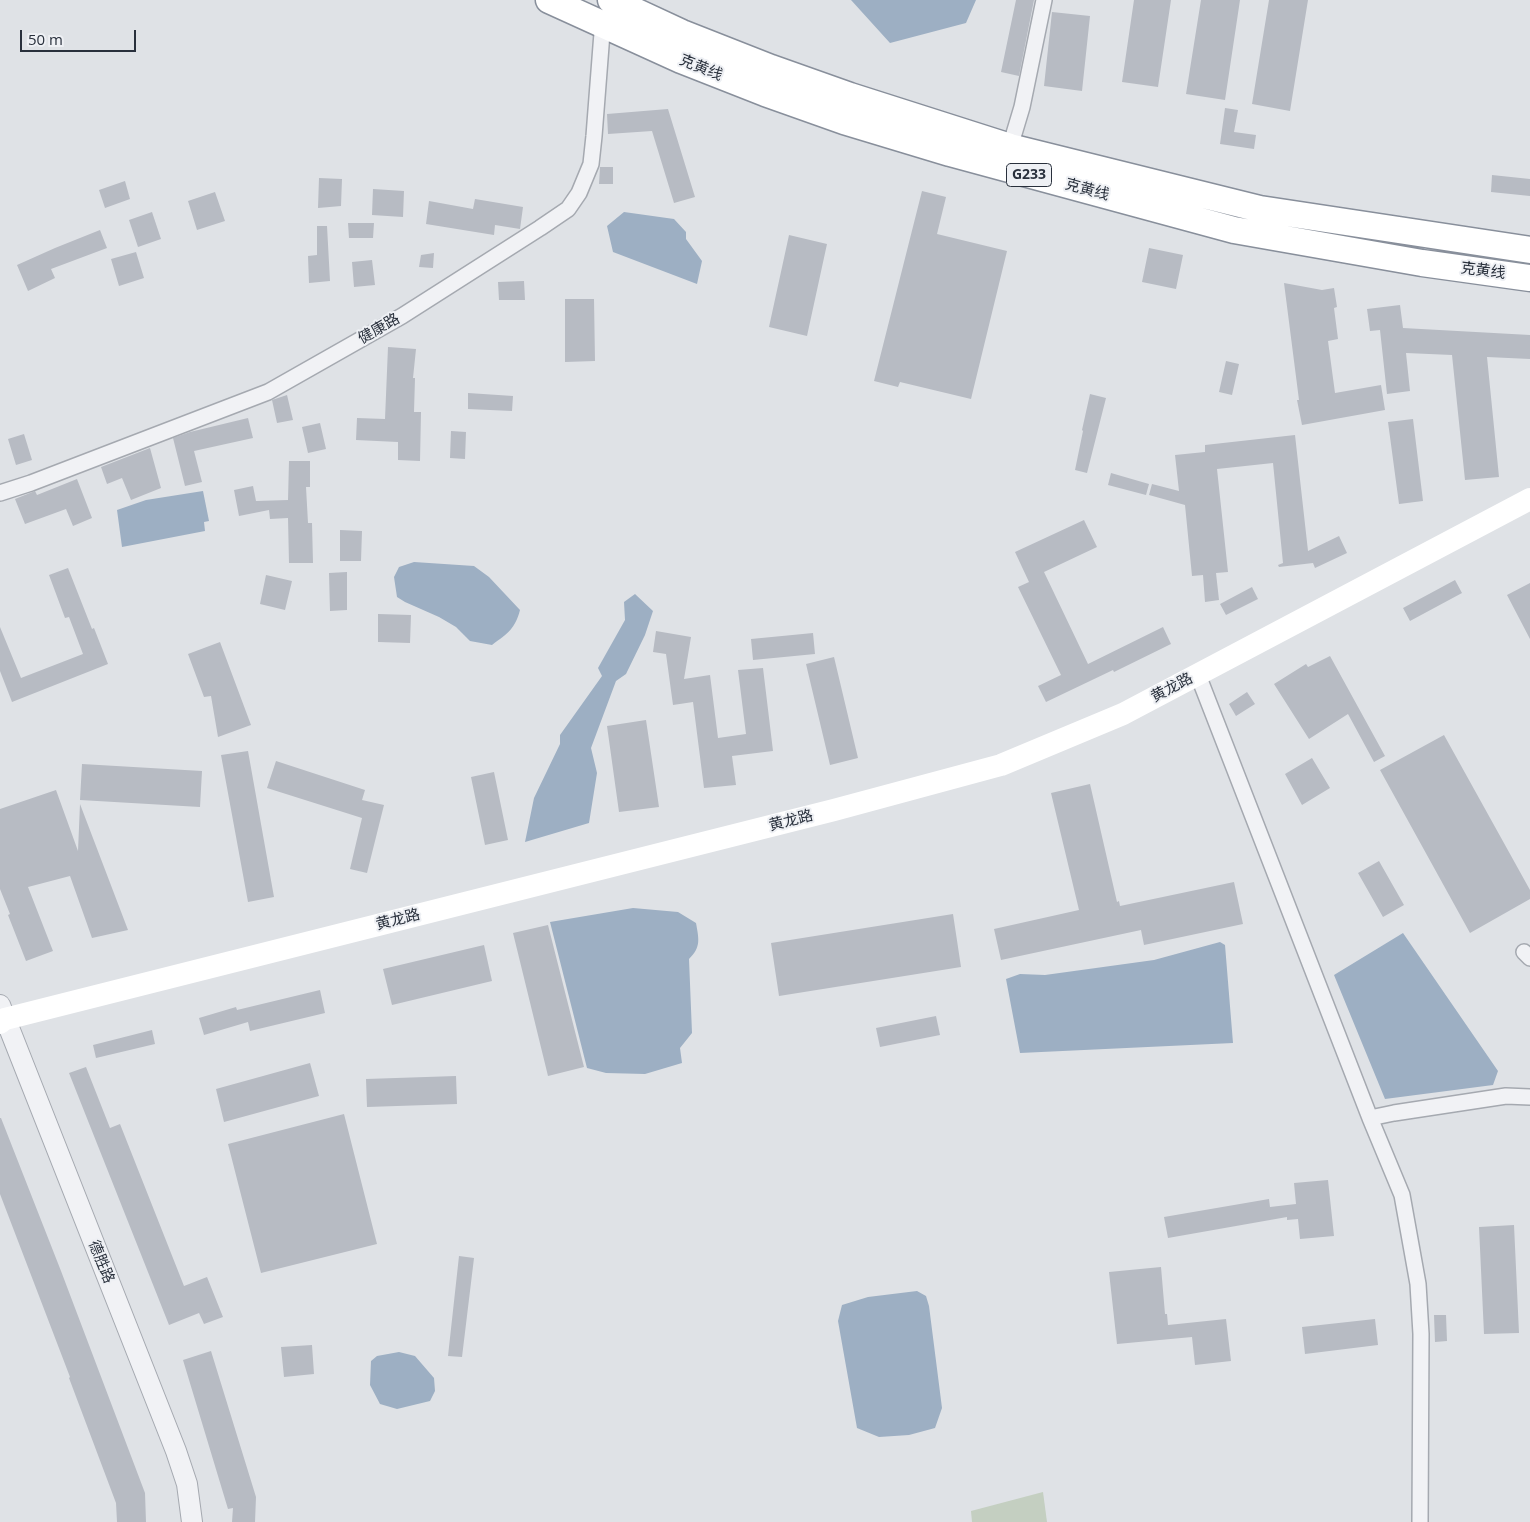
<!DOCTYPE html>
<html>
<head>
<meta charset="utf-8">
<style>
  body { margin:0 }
  #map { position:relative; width:1530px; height:1522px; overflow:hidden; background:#dfe2e6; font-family:"Open Sans",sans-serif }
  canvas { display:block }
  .scale { position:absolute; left:20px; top:30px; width:116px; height:22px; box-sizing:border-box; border:2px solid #29303c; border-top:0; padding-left:6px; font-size:15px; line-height:18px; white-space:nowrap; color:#29303c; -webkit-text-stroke:4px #eef0f4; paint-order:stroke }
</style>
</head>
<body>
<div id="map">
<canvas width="1530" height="1522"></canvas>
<div class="scale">50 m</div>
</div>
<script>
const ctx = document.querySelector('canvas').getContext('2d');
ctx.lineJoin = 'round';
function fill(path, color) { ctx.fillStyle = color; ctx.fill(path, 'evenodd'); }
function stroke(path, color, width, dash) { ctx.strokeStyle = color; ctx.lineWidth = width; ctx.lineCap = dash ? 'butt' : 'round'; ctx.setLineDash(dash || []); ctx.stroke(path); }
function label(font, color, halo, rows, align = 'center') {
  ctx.font = font + ' "Open Sans","Noto Sans SC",sans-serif'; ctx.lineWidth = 4; ctx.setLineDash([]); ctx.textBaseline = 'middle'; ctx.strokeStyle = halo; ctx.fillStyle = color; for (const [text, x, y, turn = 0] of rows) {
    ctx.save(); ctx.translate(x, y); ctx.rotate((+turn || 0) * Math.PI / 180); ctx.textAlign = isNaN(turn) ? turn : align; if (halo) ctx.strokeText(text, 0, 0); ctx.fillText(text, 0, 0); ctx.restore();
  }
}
const green = new Path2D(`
  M1043,1492L1047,1522H972L971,1511Z`);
const water = new Path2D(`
  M851,0H976L966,23L890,43Z
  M624,212L674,219L686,232V239L702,261L697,284L613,252L607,226Z
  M203,491L209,521L204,522L205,531L122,547L117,510L146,500Z
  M414,562L474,566L489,577L520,610C515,629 508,633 492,645L470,641L456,627L439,617L405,602L397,597L394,577L399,567Z
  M635,594L653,611L645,635L626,674L616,681L591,748L597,773L589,823L525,842L534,798L560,744V735L602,676L598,668L625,620L624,602Z
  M633,908L678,912L696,923C699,940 701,947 689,959L692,1033L680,1048L682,1063L645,1074L606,1073L587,1068L550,922Z
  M1403,933L1498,1071L1493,1085L1385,1099L1334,975Z
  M1220,942L1225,945L1233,1043L1020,1053L1006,979L1020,974L1045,975L1154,960Z
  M917,1291L926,1296L929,1306L942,1408L935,1428L909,1435L879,1437L857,1428L838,1321L842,1305L868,1297Z
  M399,1352L415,1356L434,1378L435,1391L430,1401L397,1409L380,1404L370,1385L371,1361L377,1356Z`);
const building = new Path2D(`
  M1016,0H1034L1019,76L1001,72Z
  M1134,0H1171L1158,87L1122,82Z
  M1201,0H1240L1225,100L1186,94Z
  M1269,0H1308L1290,111L1252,104Z
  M1052,12L1090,16L1082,91L1044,86Z
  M1225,108L1238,110L1234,132L1256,135L1254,149L1220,144Z
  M668,109L695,197L674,203L652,131L608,134L607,114Z
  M600,167H613V184H599Z
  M1492,175L1530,179V196L1491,192Z
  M319,178L342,179L341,206L318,208Z
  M125,181L130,199L105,208L99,190Z
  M373,189L404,191L403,217L372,215Z
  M922,191L946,197L937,234L1007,251L971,399L900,382L898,387L874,381Z
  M215,192L225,221L197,230L188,201Z
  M475,199L523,207L520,229L495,225L494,235L426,224L429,201L473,209Z
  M152,212L161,239L138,247L129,220Z
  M348,223H374L373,238H349Z
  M317,226H327L330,281L309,283L308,256L317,255Z
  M100,230L107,248L51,269L55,278L28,291L17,265L55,248Z
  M789,235L827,244L807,336L769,327Z
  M1149,248L1183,255L1176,289L1142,282Z
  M136,252L144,278L119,286L111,259Z
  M434,253L433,268L419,267L421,255Z
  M372,260L375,285L354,287L352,262Z
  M524,281L525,300H499L498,282Z
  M1284,283L1322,290L1334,288L1337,307L1334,308L1338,339L1328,341L1335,393L1381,385L1385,410L1302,425L1297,400H1299Z
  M565,299H594L595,361L565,362Z
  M1400,305L1403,328L1530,335V359L1487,357L1499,477L1465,480L1452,355L1406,353L1410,391L1387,394L1380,330L1370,331L1367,309Z
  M388,347L416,349L413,378H415L414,412H421L420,461L398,460V442L356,440L357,418L385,419Z
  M1226,361L1239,364L1232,395L1219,392Z
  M468,393L513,396L512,411L468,409Z
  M1090,394L1106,398L1087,473L1075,470L1083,431L1082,430Z
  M287,395L293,420L277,423L272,400Z
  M248,418L253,438L194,451L202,482L185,486L173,438L190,432Z
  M1413,419L1423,501L1399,504L1388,422Z
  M320,423L326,449L308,453L302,427Z
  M451,431L466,432L465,459L450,458Z
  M24,434L32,460L16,465L8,439Z
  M1295,435L1308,551L1339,536L1347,553L1315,568L1313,563L1279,567L1278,565L1283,563L1273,463L1217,469L1228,572L1216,573L1219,600L1205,602L1203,575L1192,576L1185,505L1149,495L1152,484L1179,491L1175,455L1205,452V445Z
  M150,448L161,488L131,500L122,478L107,484L101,467Z
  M289,461H310V487H306L308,523H312L313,563H289L288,518L270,519L269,510L239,516L234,490L253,486L256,501L288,500Z
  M1111,473L1149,484L1146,495L1108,485Z
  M77,479L92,518L73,526L66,509L25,524L15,499L35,491L37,495Z
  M1084,520L1097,547L1044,572L1088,664L1163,627L1171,644L1114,672L1113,670L1046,702L1038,686L1061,675L1018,587L1029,582L1015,552Z
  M340,530L362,531L361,561H340Z
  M68,568L92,629L94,628L108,664L12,702L0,671V627L21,678L83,654L69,617L65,618L49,575Z
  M347,572V610L330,611L329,573Z
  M266,575L292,581L285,610L260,604Z
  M1455,580L1462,593L1410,621L1403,608Z
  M1530,583V639L1507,595Z
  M1252,587L1258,599L1226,615L1220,604Z
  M378,614L411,615L410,643L378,642Z
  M656,631L691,637L684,679L710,675L718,738L746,734L738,670L763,668L773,751L732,756L736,785L704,788L693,702L673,705L666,654L653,652Z
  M813,633L815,654L753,660L751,639Z
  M220,642L251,725L218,737L211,696L204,697L188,654Z
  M1330,656L1385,756L1374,762L1348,714L1309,739L1274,684L1306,664L1308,667Z
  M834,657L858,758L830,765L806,664Z
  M1247,692L1255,704L1236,716L1229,704Z
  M646,720L659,807L619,812L607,726Z
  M1444,735L1530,890V899L1470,933L1380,770Z
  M248,751L274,897L248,902L221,755Z
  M1312,758L1330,788L1302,805L1285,774Z
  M276,761L365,790L362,800L384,805L367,873L350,869L362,818L267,788Z
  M82,764L202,771L200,807L80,800Z
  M494,772L508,840L485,845L471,777Z
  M1090,784L1117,902L1119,901L1120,906L1234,882L1243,924L1144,945L1141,930L1001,960L994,929L1079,910L1051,793Z
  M56,790L78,851L80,804L128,930L92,938L70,876L28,887L53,951L26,961L8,915L10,914L0,889V809Z
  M1379,861L1404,905L1383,917L1358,873Z
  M953,914L961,967L779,996L771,943Z
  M548,925L584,1067L548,1076L513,933Z
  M484,945L492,981L392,1005L383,969Z
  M320,990L325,1013L250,1031L248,1022L204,1035L199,1018L236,1007L237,1010Z
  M936,1016L940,1035L880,1047L876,1028Z
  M152,1030L155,1044L96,1058L93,1045Z
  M310,1063L319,1096L224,1122L216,1089Z
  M86,1067L110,1128L120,1124L184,1286L207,1277L223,1317L204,1324L199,1313L169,1325L69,1073Z
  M456,1076L457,1104L367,1107L366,1079Z
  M344,1114L377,1244L261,1273L228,1144Z
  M0,1118H1L61,1271L145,1493L146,1522H117L116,1503L69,1378L70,1377L0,1194Z
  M1328,1180L1334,1236L1300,1239L1298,1219L1287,1220V1217L1168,1238L1164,1217L1269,1199L1270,1207L1296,1204L1294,1183Z
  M1514,1225L1519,1333L1484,1334L1479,1227Z
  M459,1256L474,1258L462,1357L448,1356Z
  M1161,1267L1165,1314H1167L1168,1325L1226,1319L1231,1361L1195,1365L1192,1337L1117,1344L1109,1272Z
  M1434,1315H1446L1447,1341L1435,1342Z
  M1375,1319L1378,1345L1305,1354L1302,1327Z
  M312,1345L314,1374L284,1377L281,1347Z
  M211,1351L256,1497L255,1522H232L233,1508L228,1509L183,1360Z`);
const minor = new Path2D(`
  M1010,147L1022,107L1044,0
  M0,493L31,483L268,392L402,316L540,228L568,209L579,193L591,164L594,136L603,20
  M1198,675L1370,1118L1402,1195L1418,1284L1421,1334L1420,1522
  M1524,952L1530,958
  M1370,1118L1394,1113L1506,1096L1530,1097`);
const tertiary = new Path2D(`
  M0,1005L176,1451L187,1484L192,1522`);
const secondary = new Path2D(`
  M0,1023L5,1019L834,810L1001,765L1123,714L1530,499`);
const trunk = new Path2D(`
  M549,0L681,60L765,93L844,121L950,153L1234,230L1422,263L1530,278
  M611,0L682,33L771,68L850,96L1010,147L1260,209L1530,250`);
const shields = [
  [1029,175,45]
];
const shieldNames = [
  ["G233",1029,175]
];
const streetNames = [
  ["克黄线",701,68,22],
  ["克黄线",1087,190,15],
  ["克黄线",1483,271,7],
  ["健康路",379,329,-30],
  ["黄龙路",1172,688,-28],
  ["黄龙路",791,821,-14],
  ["黄龙路",398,920,-14],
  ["德胜路",101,1262,68]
];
fill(green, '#c4cfc1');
fill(water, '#9dafc3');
fill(building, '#b7bbc3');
stroke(minor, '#a5a9b0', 18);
stroke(tertiary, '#a5a9b0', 22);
stroke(trunk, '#888f9b', 29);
stroke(minor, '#f1f2f5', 15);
stroke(tertiary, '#f1f2f5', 20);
stroke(secondary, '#fff', 22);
stroke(trunk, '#fff', 26);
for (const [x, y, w] of shields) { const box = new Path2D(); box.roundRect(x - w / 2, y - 11.5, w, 23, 4); ctx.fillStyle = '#eef0f4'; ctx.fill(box); stroke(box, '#29303c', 1); }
label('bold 14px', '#29303c', null, shieldNames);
label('15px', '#29303c', '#eef0f4', streetNames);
</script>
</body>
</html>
